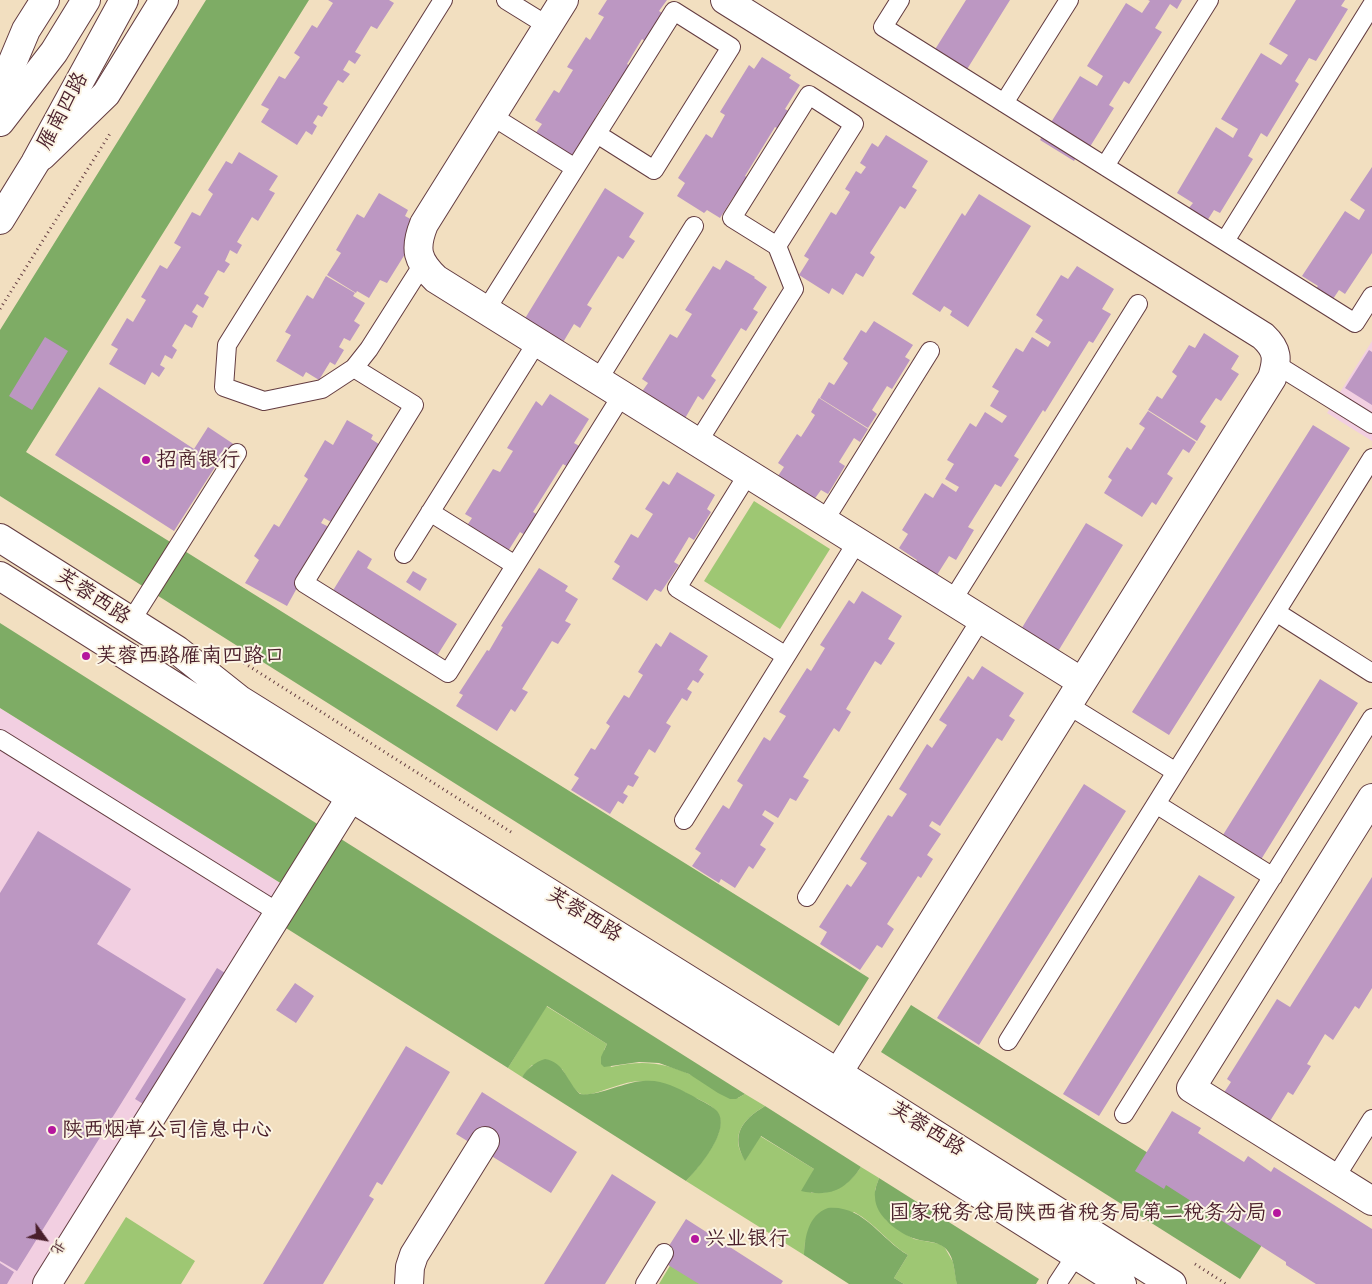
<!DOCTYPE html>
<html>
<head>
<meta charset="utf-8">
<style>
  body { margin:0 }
  #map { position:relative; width:1372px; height:1284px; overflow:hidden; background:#f2dfc0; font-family:Caveat,"LXGW WenKai TC",sans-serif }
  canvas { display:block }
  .north { position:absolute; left:20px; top:1214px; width:50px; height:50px; -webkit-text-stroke:4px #fcf5e5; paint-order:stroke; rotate:122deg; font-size:14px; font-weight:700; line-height:20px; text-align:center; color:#4a1f2b }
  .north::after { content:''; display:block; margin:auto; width:18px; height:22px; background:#4a1f2b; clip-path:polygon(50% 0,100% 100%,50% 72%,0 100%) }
</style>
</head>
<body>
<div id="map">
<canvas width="1372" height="1284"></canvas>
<div class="north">北</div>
</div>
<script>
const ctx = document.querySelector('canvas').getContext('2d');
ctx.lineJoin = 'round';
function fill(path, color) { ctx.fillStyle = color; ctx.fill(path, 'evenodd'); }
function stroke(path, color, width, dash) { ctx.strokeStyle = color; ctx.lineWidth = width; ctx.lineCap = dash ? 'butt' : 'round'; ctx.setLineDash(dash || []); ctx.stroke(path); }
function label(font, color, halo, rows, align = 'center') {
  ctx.font = font + ' Caveat,"LXGW WenKai TC",sans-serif'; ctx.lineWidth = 4; ctx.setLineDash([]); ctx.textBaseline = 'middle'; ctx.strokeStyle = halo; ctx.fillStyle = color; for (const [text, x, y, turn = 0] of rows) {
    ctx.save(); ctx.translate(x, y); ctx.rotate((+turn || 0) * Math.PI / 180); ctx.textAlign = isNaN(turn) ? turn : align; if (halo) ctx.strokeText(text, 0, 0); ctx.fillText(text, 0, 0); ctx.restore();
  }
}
const built = new Path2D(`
  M1372,341V441L1327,413Z
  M0,708L282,884L319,825L341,839L63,1284H0Z`);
const green = new Path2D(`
  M754,501L830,549L780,629L704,581Z
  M546,1006L607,1044L604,1050L611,1067C667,1054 690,1076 738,1098L745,1094L765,1106C743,1119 729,1136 745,1160L760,1136L814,1169L811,1193C834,1194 848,1186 861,1167L879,1178L875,1190L886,1220L899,1230L914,1239L940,1244L945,1248L953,1262L957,1284H904L894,1278L908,1255C888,1243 875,1223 854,1212L805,1242L804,1255L686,1181C698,1168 731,1130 717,1112C711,1104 700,1100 691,1096C678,1088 660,1081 644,1081C624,1080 605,1092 585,1095C573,1093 568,1078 562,1069L532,1065L522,1077L508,1068Z
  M126,1217L195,1261L181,1284H84Z
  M674,1259L714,1284H659Z`);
const forest = new Path2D(`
  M206,0H309L26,452L869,978L839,1026L0,496V330Z
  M0,623L319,825L282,884L0,708Z
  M341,839L745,1094L736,1099H730L718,1093L689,1074L659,1063L639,1062L604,1067L601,1064V1057L607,1044L547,1006L508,1068L286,928Z
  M911,1005L1358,1284L1262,1245L1240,1279L881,1052Z
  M545,1059C565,1062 567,1083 580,1094C596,1097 624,1082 643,1081C661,1079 676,1087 691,1095C699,1100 710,1104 717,1111C732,1129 699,1168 686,1181L522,1077C528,1068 535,1062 545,1059Z
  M765,1106L861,1167C845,1191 829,1197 801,1191L814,1169L761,1136L745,1161C730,1135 742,1120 765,1106Z
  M879,1178L1039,1279L1036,1284H957C954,1273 955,1257 945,1248C937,1241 925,1242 916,1239C899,1234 875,1216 875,1197C874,1191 877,1184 879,1178Z
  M828,1208C864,1205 880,1239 908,1255L894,1278L904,1284H849L804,1255C805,1237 808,1215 828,1208Z`);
const building = new Path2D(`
  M328,0H389L394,3L377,29L371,26L355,52L361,55L355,64L349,60L343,70L350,74L343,83L338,80L323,104L328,107L322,117L318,115L313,123L317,126L312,135L306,131L297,145L261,122L269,109L261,105L279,76L285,79L300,57L294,53L312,25L317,28L333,3Z
  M607,0H667L659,11L665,15L647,43L642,39L627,64L633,68L616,95L611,92L595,118L600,121L584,147L579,144L571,157L535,134L542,124L535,120L554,90L559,93L573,70L567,67L586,37L590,40L604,17L598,14Z
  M966,0H1010L961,79L929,59Z
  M1148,0H1182L1177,9L1170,4L1155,28L1162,32L1129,84L1124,81L1109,105L1114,108L1083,158L1078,154L1074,161L1040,140L1080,76L1097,86L1103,76L1087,66L1126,3L1142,13L1150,1Z
  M1296,0H1345L1341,6L1348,9L1316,61L1309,58L1295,81L1299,84L1267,137L1261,133L1248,156L1253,159L1220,213L1214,210L1207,221L1188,209L1193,203L1177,193L1216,127L1233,138L1238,129L1221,119L1261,53L1281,65L1288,55L1269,44Z
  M762,57L791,75L789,78L800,85L785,109L792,113L781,130L775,127L745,176L751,180L739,199L734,196L720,218L707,210L704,213L677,196L685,183L678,178L706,134L712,138L725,115L720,112L749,65L754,69Z
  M886,135L928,161L912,187L917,190L905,209L900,206L870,253L875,257L863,277L856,273L843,295L832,288L829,294L799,275L809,259L804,256L831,212L836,215L850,192L845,189L856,171L861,174L866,167L860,163L872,143L878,147Z
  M239,152L278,176L269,190L275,193L258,221L252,217L237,242L242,245L237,254L230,250L225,261L230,264L224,273L218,270L204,294L209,297L203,308L197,304L192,312L198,316L192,328L185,324L172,346L177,350L172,359L165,355L160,365L165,368L159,377L152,372L145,385L109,364L118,349L111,345L127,318L133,322L146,300L141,297L160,265L167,269L181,247L174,243L192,212L200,216L213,194L208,190L226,161L232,164Z
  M1372,167V253L1345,294L1339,290L1331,302L1314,291L1318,286L1302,276L1345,211L1359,220L1365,210L1350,200Z
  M605,188L644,213L629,237L635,241L623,259L618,256L587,305L592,308L580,328L574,324L559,349L521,325Z
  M379,193L408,210L405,216L416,222L404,242L410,246L387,283L380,280L369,298L357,291L356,293L327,275L341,253L336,250L357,214L364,218Z
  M979,194L1031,226L968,327L950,315L952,311L944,306L940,312L912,294L962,213L965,216Z
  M726,260L755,277L754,278L767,287L753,309L758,312L746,331L741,328L711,376L716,380L703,400L698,396L684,420L641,393L648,383L642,379L670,334L677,338L692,314L685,310L713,266L720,270Z
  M1077,266L1114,289L1102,309L1111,314L1093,343L1089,341L1045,412L1043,410L1014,456L1019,459L1001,487L995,484L968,527L974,530L956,560L949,556L935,578L914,565L917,560L899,548L908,534L902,530L925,493L933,498L942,483L956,492L959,487L945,479L954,464L947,460L970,423L976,427L985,412L1002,423L1007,416L990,406L999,391L992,387L1016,348L1023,352L1032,337L1048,347L1051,342L1035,332L1043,320L1036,315L1061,275L1068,279Z
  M326,276L355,293L353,296L365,303L354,321L360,325L350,341L344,338L339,347L344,350L335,365L330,362L319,380L306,372L303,377L276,361L291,335L285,332L307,295L313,299Z
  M874,321L913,345L905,357L910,360L892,389L887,386L872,410L877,414L868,428L820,398L829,382L834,385L848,363L843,359L861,330L866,333Z
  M1204,333L1239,356L1231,369L1239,374L1221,401L1216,398L1200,422L1206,426L1197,441L1148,410L1157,396L1162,399L1177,376L1172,372L1189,345L1195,348Z
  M45,337L68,351L32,410L9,396Z
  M1369,350L1372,352V405L1345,388Z
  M99,387L194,449L208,427L238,447L223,469L217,464L174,531L55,455Z
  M550,394L589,419L574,443L581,447L568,467L563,464L533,512L538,515L525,535L520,532L505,556L464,530L472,518L465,514L493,469L500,472L513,451L507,448L536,401L542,406Z
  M819,398L868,429L860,442L854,438L839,462L845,466L828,494L821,490L813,501L776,479L784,467L778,463L797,434L801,437L815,415L811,412Z
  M1148,411L1196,442L1189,453L1183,449L1167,474L1173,478L1156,505L1152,502L1142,517L1104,493L1112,480L1108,477L1127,447L1131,450L1145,428L1139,424Z
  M347,420L373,435L371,439L385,448L336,525L324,518L321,523L333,529L304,592L297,588L287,606L245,583L259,560L254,556L274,524L279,527L308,479L304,476L325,440L333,445Z
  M1313,425L1350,448L1169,735L1132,712Z
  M677,472L715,495L707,509L711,512L694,540L689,537L674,562L679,565L661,592L655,589L647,601L612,579L620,566L614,562L631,534L638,538L653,514L645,509L663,481L669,485Z
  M1086,523L1123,545L1057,653L1020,631Z
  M358,550L372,559L367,568L457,624L428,670L324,605Z
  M539,568L568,586L565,591L578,599L565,621L571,624L558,644L552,641L522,689L528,692L515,712L511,709L497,731L456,706L463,695L459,693L487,650L489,651L503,627L501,626Z
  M413,571L427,579L420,591L406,582Z
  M862,591L902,616L888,639L895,643L881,665L875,661L846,709L851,712L839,732L834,728L803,777L809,780L796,801L790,798L778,818L765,810L762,815L774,823L760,845L766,849L753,869L749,866L735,888L721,879L719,883L692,866L701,853L695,849L723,805L729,809L743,785L737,781L764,737L770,741L786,716L779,712L807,668L811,671L825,648L820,645L849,600L854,604Z
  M670,632L708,656L699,670L704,674L698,683L693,680L687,689L692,692L687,701L682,698L666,723L671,726L655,753L649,749L634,774L639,777L633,787L628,785L623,793L628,796L623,804L618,801L610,814L571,790L579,778L574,775L591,748L595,750L610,726L606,723L624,695L629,698L643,675L638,672L656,643L661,647Z
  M982,666L1024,693L1009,716L1015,720L1002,741L997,738L940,826L932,821L929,826L941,834L927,855L933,859L921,878L918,876L887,924L894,929L882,948L877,945L860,970L820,944L827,932L819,927L847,884L851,887L867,863L860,859L888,815L892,817L907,794L899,789L927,744L932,748L947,725L939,720L968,676L973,680Z
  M1320,679L1358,703L1257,866L1218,843Z
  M1084,784L1126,811L979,1045L937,1018Z
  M38,831L131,889L97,944L186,999L17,1271L0,1261V893Z
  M1199,875L1235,897L1099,1116L1063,1094Z
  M1372,877V988L1359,1009L1355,1006L1333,1040L1325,1034L1307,1064L1311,1066L1293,1095L1288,1092L1267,1126L1221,1097L1231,1082L1227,1079L1277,999L1290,1007Z
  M217,968L240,982L158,1113L135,1099Z
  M295,983L314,996L296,1023L276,1010Z
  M406,1046L450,1072L382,1185L377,1182L369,1196L374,1199L323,1284H263Z
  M482,1092L577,1152L551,1193L456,1134Z
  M1172,1111L1201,1128L1198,1133L1244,1162L1248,1156L1271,1172L1274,1167L1372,1229V1284H1316L1286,1265V1262L1166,1185L1164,1189L1135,1171Z
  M612,1174L656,1202L605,1284H544Z
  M686,1219L783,1281L781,1284H699L660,1260Z
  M0,1263L14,1272L7,1284H0Z`);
const path = new Path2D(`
  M0,309L111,132
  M244,663L511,832
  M1195,1264L1226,1284`);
const service = new Path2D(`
  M506,0L548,26
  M900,0L883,27L1355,323L1372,296
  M809,95L854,124L777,246L732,218Z
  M1004,103L1069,0
  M492,116L575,168
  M1105,166L1209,0
  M1225,241L1372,5
  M423,264L369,349L354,368L322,389L264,401L224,387L227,345L443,0
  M486,310L674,11L731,47L654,170L597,134
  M1277,365L1372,424
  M354,368L414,405L304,583L448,673L622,395
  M598,380L694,226
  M698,442L794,289L777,246
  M748,474L677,588L786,656
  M430,512L515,565
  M824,521L930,351
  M404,554L537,342
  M952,601L1138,304
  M1276,612L1372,673
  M131,621L237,453
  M1068,705L1176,772L1372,458
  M0,739L279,913
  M1156,804L1273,877
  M684,820L857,542
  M807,897L981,619
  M1008,1041L1176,772
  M1124,1114L1372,718
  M1335,1178L1372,1119
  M645,1284L664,1253
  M1057,1284L1076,1255`);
const minor = new Path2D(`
  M564,0L424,224C414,249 417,261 436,279L1082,682
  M725,0L1263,336C1278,350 1278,359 1272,378L826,1092
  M0,92L26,30L45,0
  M42,156L106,94L164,0
  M1372,798L1191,1088L1372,1201
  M47,1284L351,797
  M409,1284L410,1267L414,1255L485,1141`);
const secondary = new Path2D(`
  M0,122L54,52L86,0
  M0,220L35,163L124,0
  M0,538L177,650L240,700L838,1073L1172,1284
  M0,576L1122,1284`);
const markers = [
  [146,460,5,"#b5179e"],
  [86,656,5,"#b5179e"],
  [52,1130,5,"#b5179e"],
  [1277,1213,5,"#b5179e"],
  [695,1239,5,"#b5179e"]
];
const streetNames = [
  ["雁南四路",63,111,-62],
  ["芙蓉西路",93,597,33],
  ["芙蓉西路",584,915,32],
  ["芙蓉西路",927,1129,32]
];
const poiNames = [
  ["招商银行",156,460],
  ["芙蓉西路雁南四路口",96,656],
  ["陕西烟草公司信息中心",62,1130],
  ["国家税务总局陕西省税务局第二税务分局",1267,1213,"right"],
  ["兴业银行",705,1239]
];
fill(built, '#f2cfe1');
fill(green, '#9ec773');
fill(forest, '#7eac65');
fill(building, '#bc97c2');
stroke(service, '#633c41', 20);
stroke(minor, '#633c41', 30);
stroke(secondary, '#633c41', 30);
stroke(path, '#633c41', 3, [1, 4]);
stroke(service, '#fff', 18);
stroke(minor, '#fff', 28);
stroke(secondary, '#fff', 28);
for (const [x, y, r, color] of markers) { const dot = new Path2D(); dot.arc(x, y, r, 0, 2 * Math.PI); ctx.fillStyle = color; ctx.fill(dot); stroke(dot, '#fcf5e5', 2); }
label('21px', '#4a1f2b', '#fcf5e5', streetNames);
label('21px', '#4a1f2b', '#fcf5e5', poiNames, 'left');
</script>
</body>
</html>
